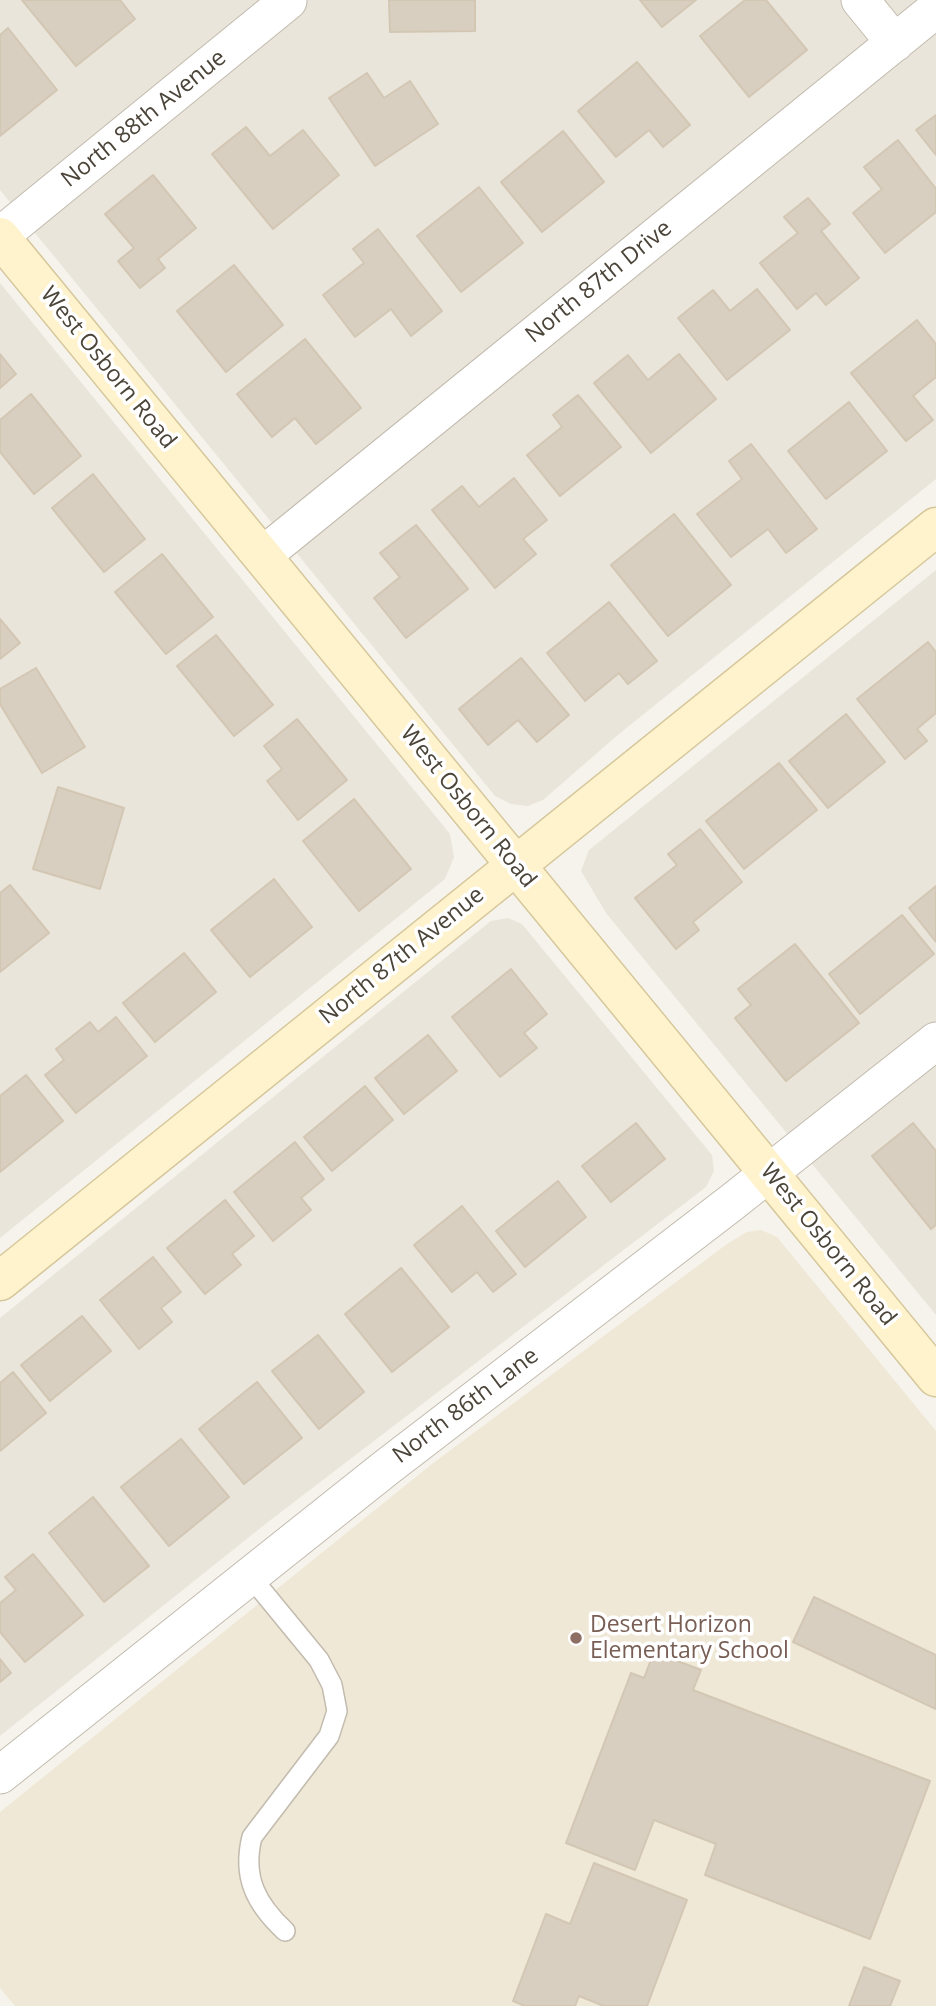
<!DOCTYPE html>
<html>
<head>
<meta charset="utf-8">
<style>
  body { margin:0 }
  canvas { display:block; background:#f6f3ec }
</style>
</head>
<body>
<canvas width="936" height="2006"></canvas>
<script>
const ctx = document.querySelector('canvas').getContext('2d');
ctx.lineJoin = 'round';
function fill(path, color) { ctx.fillStyle = color; ctx.fill(path, 'evenodd'); }
function stroke(path, color, width, dash) { ctx.strokeStyle = color; ctx.lineWidth = width; ctx.lineCap = dash ? 'butt' : 'round'; ctx.setLineDash(dash || []); ctx.stroke(path); }
function label(font, color, halo, rows, align = 'center') {
  ctx.font = font + ' "Open Sans",sans-serif'; ctx.lineWidth = 7; ctx.setLineDash([]); ctx.textBaseline = 'middle'; ctx.strokeStyle = halo; ctx.fillStyle = color; for (const [text, x, y, turn = 0] of rows) {
    ctx.save(); ctx.translate(x, y); ctx.rotate((+turn || 0) * Math.PI / 180); ctx.textAlign = isNaN(turn) ? turn : align; if (halo) ctx.strokeText(text, 0, 0); ctx.fillText(text, 0, 0); ctx.restore();
  }
}
const residential = new Path2D(`
  M0,0H936V479L619,734L543,800L528,806L511,804L495,796L0,190Z
  M0,283L450,834L454,857L445,879L0,1238Z
  M936,570V1315L606,913L581,871L589,850Z
  M508,918L522,924L712,1155L714,1171L706,1187L268,1522L0,1736V1318L491,921Z`);
const education = new Path2D(`
  M761,1230L777,1237L936,1431V2006H15L0,1988V1812L432,1464L727,1244L747,1232Z`);
const building = new Path2D(`
  M22,0H120L135,19L76,66Z
  M389,0H475V31L390,32Z
  M640,0H696L662,27Z
  M745,0H766L807,50L749,97L700,36Z
  M8,28L57,90L0,136V35Z
  M637,62L690,125L663,147L649,130L616,157L578,111Z
  M367,73L384,98L410,81L438,124L375,166L329,98Z
  M936,115V155L916,130Z
  M246,127L270,156L303,130L339,175L273,229L212,154Z
  M563,131L604,182L542,232L501,182Z
  M898,140L936,189V212L885,253L853,213L882,189L864,167Z
  M153,175L196,228L158,259L165,268L140,288L118,261L134,248L105,214Z
  M479,187L523,243L461,292L417,236Z
  M808,198L830,224L821,231L859,278L826,305L816,293L797,309L760,263L798,233L784,217Z
  M378,229L442,311L411,336L391,309L355,337L323,295L364,263L353,249Z
  M234,265L283,325L226,372L177,311Z
  M757,289L790,330L727,380L678,318L713,290L730,311Z
  M917,320L936,344V377L913,396L933,420L906,441L851,373Z
  M305,339L361,408L316,444L295,418L272,437L237,394Z
  M0,354L16,374L0,388Z
  M679,354L716,399L651,453L594,383L628,355L648,380Z
  M31,394L81,456L34,494L0,452V420Z
  M578,395L621,447L560,496L527,455L562,427L553,415Z
  M849,402L887,451L826,499L788,451Z
  M751,444L817,529L786,553L768,529L731,557L697,514L742,479L729,461Z
  M93,474L145,539L104,572L52,508Z
  M514,478L547,520L523,539L536,554L495,588L432,510L462,486L479,507Z
  M674,514L731,585L668,636L611,565Z
  M416,525L468,589L406,638L374,598L400,577L380,553Z
  M162,554L213,617L166,654L115,592Z
  M609,602L657,661L628,684L619,673L585,701L547,653Z
  M0,619L20,643L0,659Z
  M216,635L273,705L234,736L177,666Z
  M928,642L936,652V713L917,729L927,741L905,759L857,699Z
  M521,658L569,715L537,742L518,720L488,745L459,709Z
  M36,668L85,747L42,773L0,704V689Z
  M846,714L885,762L828,808L789,761Z
  M297,719L347,780L298,820L267,781L282,769L264,746Z
  M779,763L817,810L744,869L706,821Z
  M58,787L124,808L100,889L33,869Z
  M354,799L411,869L359,911L303,841Z
  M700,829L742,882L693,922L699,930L676,949L635,898L677,865L668,854Z
  M274,879L312,927L250,977L211,930Z
  M10,885L49,933L0,972V893Z
  M936,886V942L909,908Z
  M902,915L934,954L860,1014L829,974Z
  M795,944L859,1023L786,1081L735,1018L751,1005L738,989Z
  M184,953L216,992L155,1042L123,1003Z
  M511,969L547,1014L524,1033L537,1048L500,1077L452,1017Z
  M116,1017L147,1056L76,1113L45,1075L64,1060L56,1049L90,1022L98,1032Z
  M428,1035L457,1071L404,1114L375,1078Z
  M26,1075L63,1121L0,1172V1096Z
  M365,1086L393,1120L332,1171L304,1137Z
  M636,1123L665,1159L611,1202L582,1166Z
  M913,1123L936,1151V1225L931,1229L872,1156Z
  M295,1142L324,1179L301,1198L311,1210L273,1241L234,1192Z
  M558,1181L586,1217L525,1267L496,1231Z
  M225,1200L254,1236L232,1254L241,1265L205,1294L167,1248Z
  M462,1206L516,1274L493,1292L477,1272L452,1292L414,1245Z
  M153,1257L181,1292L161,1308L172,1322L139,1349L100,1300Z
  M401,1268L449,1327L392,1372L345,1314Z
  M82,1316L111,1351L50,1401L21,1365Z
  M318,1335L364,1392L319,1429L272,1371Z
  M13,1372L46,1413L0,1451V1383Z
  M257,1382L302,1438L244,1484L199,1429Z
  M181,1439L229,1497L169,1546L121,1487Z
  M93,1497L149,1566L104,1602L49,1533Z
  M33,1554L83,1615L25,1662L0,1632V1603L16,1590L5,1577Z
  M814,1597L936,1655V1709L793,1642Z
  M654,1652L701,1670L693,1690L930,1781L870,1939L705,1875L716,1844L654,1820L635,1870L566,1843L631,1673L644,1678Z
  M0,1659L11,1673L0,1682Z
  M594,1863L687,1900L647,2006H604L579,1996L575,2006H525L513,2001L546,1914L570,1924Z
  M864,1967L900,1981L890,2006H849Z`);
const lane = new Path2D(`
  M250,1576L319,1660L332,1685L337,1711L329,1736L252,1837C242,1877 256,1904 285,1931`);
const street = new Path2D(`
  M860,0L895,43
  M0,236L288,1
  M262,556L936,9
  M0,1775L387,1467L731,1203L936,1041`);
const secondary = new Path2D(`
  M0,237L936,1377
  M0,1281L936,527`);
const markers = [
  [576,1638,7,"#8d6e63"]
];
const streetNames = [
  ["North 88th Avenue",144,119,-39],
  ["North 87th Drive",599,282,-39],
  ["West Osborn Road",108,368,51],
  ["West Osborn Road",468,807,51],
  ["North 87th Avenue",402,956,-39],
  ["West Osborn Road",828,1245,51],
  ["North 86th Lane",466,1406,-37]
];
const educationNames = [
  ["Desert Horizon",590,1625],
  ["Elementary School",590,1651]
];
fill(residential, '#eae5da');
fill(education, '#efe8d6');
fill(building, '#d8cfc1');
stroke(building, '#d3c7b4', 2);
stroke(lane, '#c2bbae', 22);
stroke(street, '#c2bbae', 39);
stroke(secondary, '#d6c79b', 41);
stroke(lane, '#fff', 19);
stroke(street, '#fff', 37);
stroke(secondary, '#fff3cd', 38);
for (const [x, y, r, color] of markers) { const dot = new Path2D(); dot.arc(x, y, r, 0, 2 * Math.PI); ctx.fillStyle = color; ctx.fill(dot); stroke(dot, '#fff', 2.5); }
label('23px', '#4b4439', '#fff', streetNames);
label('23px', '#785e54', '#fff', educationNames, 'left');
</script>
</body>
</html>
